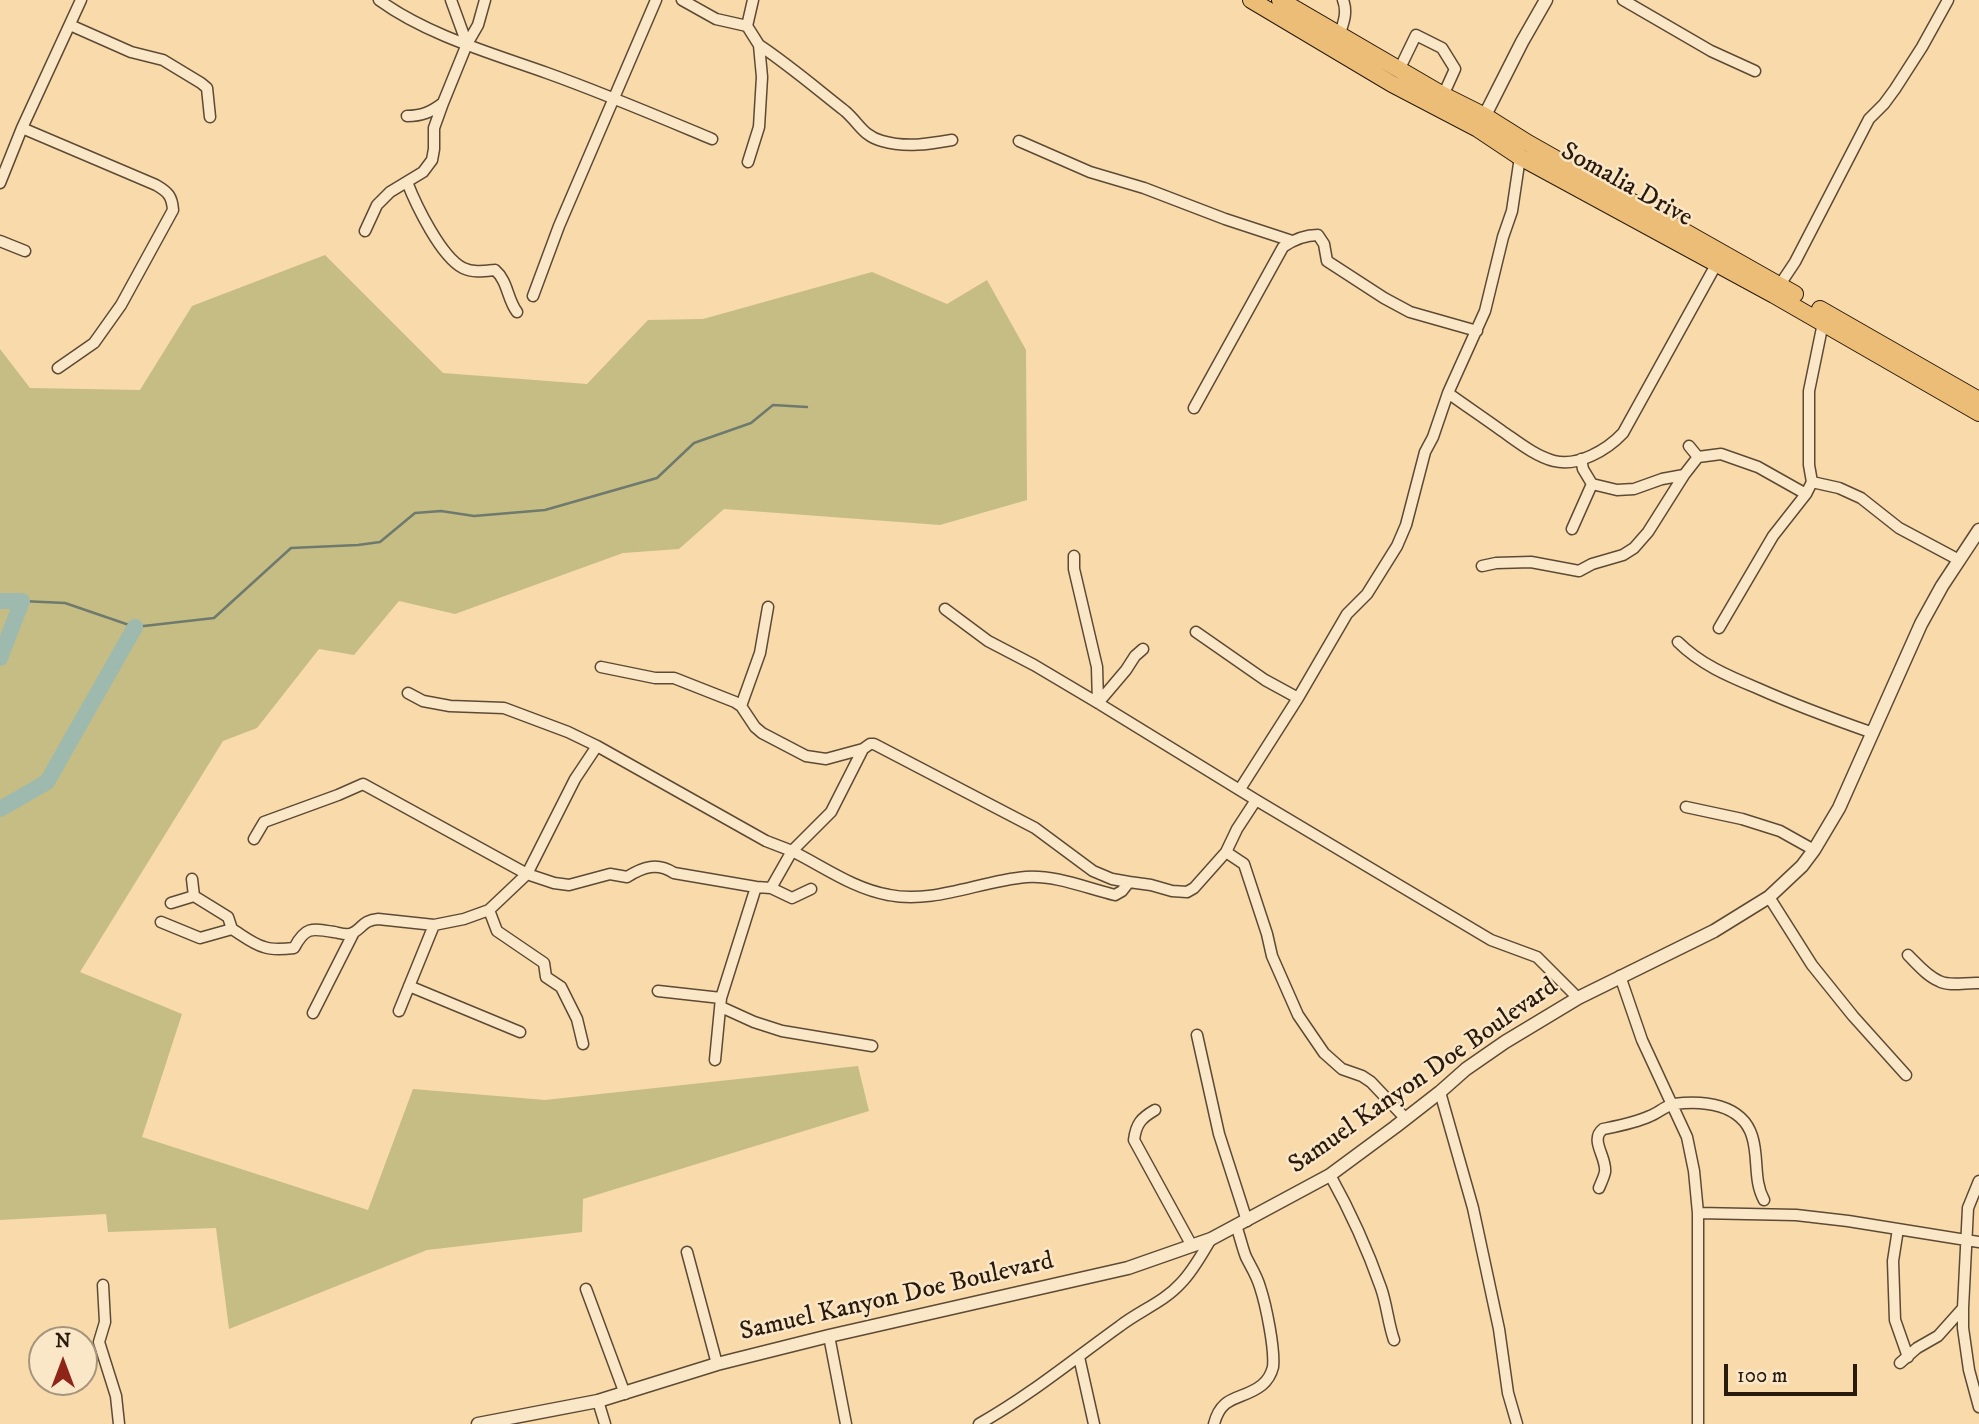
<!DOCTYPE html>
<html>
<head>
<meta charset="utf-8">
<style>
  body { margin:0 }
  #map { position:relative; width:1979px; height:1424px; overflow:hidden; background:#f8daab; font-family:"IM FELL DW Pica",serif }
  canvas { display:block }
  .north { position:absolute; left:28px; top:1326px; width:70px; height:70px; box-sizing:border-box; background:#fae7c8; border:2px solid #a6957d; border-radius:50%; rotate:0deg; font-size:19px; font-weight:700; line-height:28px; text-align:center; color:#291a0d }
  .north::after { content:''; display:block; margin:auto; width:24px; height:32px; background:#8f2418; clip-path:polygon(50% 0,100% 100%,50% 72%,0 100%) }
  .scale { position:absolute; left:1724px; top:1364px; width:133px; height:32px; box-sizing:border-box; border:4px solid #291a0d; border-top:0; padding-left:9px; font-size:21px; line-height:24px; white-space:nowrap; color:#291a0d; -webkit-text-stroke:5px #fae7c8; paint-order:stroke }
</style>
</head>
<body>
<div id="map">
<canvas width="1979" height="1424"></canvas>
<div class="north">N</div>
<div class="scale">100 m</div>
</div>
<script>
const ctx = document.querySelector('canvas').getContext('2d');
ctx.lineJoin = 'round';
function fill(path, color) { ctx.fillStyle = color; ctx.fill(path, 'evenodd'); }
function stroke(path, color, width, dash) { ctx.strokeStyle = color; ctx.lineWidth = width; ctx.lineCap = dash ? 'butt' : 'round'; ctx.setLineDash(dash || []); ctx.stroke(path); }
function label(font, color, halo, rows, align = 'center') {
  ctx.font = font + ' "IM FELL DW Pica",serif'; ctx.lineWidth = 5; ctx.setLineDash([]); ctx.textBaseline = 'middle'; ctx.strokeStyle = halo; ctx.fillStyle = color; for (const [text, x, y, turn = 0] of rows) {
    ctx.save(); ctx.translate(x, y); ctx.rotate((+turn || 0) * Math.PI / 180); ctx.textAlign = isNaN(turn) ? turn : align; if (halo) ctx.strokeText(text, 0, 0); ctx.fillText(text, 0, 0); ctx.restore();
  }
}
const green = new Path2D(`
  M325,255L443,373L587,384L648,320L703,319L872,272L947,304L987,280L1026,350L1027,500L940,525L724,509L679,549L623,553L455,614L399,601L354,655L319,649L257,728L223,741L80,972L182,1014L142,1137L368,1210L413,1089L545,1100L858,1066L869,1111L583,1199L582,1232L427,1250L229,1329L216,1228L108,1232L106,1214L0,1220V349L30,388L140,390L192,306Z`);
const stream = new Path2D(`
  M22,601L65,603L135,627L214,618L291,548L358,545L380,542L415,513L441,511L474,516L545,510L657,478L694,443L751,423L773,405L807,407`);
const river = new Path2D(`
  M0,601H22L0,658
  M0,809L47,782L135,627`);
const minor = new Path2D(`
  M379,0C427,35 491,53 547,73C603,93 657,116 712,139
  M451,0L467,44
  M682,0L716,19L747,26
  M1623,0L1711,51L1755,71
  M70,25L131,52L163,60L201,83L207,88L210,117
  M1339,36C1343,24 1348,13 1343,0
  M759,45C789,65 817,89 845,111C859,123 863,136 882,141C906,148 929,144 952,140
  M1399,70L1416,35L1442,48L1455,69L1441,100
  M443,103L467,44L478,25L485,0
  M22,128L156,185C168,192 172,196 173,210L121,305L94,343L58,368
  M1019,141L1090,172L1144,188L1225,219L1292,241
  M748,162L759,127L762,77L759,45L747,26L753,0
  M407,182C416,205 441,257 463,268C473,273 485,271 495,270C508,281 507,299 517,312
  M0,183L22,128L81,0
  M365,231L377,205L390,192L423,172L432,160L434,149V128L443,103C431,112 422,116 407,116
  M0,241L25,251
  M1777,289L1795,262L1869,119L1884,104L1895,89L1922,47L1948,0
  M533,296L559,226L656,0
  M1448,393C1466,406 1484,418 1502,431C1518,442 1535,456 1554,461C1578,467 1607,450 1623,433L1717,263
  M1194,408L1283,247C1293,240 1305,235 1318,235L1324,244L1327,261L1384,298L1410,312L1477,331
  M1698,457L1721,454L1758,467L1806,494
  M1581,459L1583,469L1592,484L1617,490L1634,489L1662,479L1684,475
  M1812,482L1839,488L1861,498L1899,528L1959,560
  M1572,529L1592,484
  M1074,556V569L1097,667L1098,703
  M1482,566L1496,563L1531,562L1579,571L1592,564L1623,555L1634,548L1648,532L1684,475L1698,457L1689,446
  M945,609L988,641L1034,665L1098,703L1256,800L1491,940L1537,957L1578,998
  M1719,628L1773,536L1806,494L1812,482L1809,465V391L1823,323
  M1196,632L1265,680L1298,698
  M1678,642C1700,664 1728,676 1757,688C1795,705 1833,719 1873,733
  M601,667L655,678H674L735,702L741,706L755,727L762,733L806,756L826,759L863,749
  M408,693L423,701L450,706L504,708L568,732L597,746L766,841L792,851L831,812L863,749L870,744H874L1035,828L1093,871L1112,879L1129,882
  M1098,703L1126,670L1135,656L1143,649
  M741,706L760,653L768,607
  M1240,789L1298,698L1347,614L1367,594L1397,546L1406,525L1425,452L1433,437L1448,393L1485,311L1503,237L1512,211L1520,157
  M1686,807L1742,819L1780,831L1814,850
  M254,839L264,822L338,795L363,784L527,874L554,883L569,885L610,874L627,877C643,867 657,862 674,873L756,887L771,888L792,851C824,867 854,889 889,895C934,904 980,881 1026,877C1056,875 1086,888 1115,895L1122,891L1129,882L1151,885L1172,891L1187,892L1194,888L1226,852L1237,829L1256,800
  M1226,852L1244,864L1267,934L1272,956L1298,1015L1324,1053L1342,1069L1362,1076L1371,1082L1406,1119
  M771,888L792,898L811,889
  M194,896L228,917L232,929C242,935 253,944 264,947C272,950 285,949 294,948C305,927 311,928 334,932C339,933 345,935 350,934C361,931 362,920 378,919L434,925L464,919L489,910L527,874L575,779L597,746
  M1769,897L1812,965L1853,1016L1906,1075
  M171,903L194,896L192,879
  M489,910L497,931L544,963L546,977L561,987L577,1019L583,1044
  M161,922L200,938L232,929
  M1908,955C1917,964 1927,976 1939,981C1950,987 1967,982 1979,983
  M1620,976L1642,1040L1687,1137L1694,1171L1698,1213V1424
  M409,986L520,1032
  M658,991L721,998
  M721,1007L754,1022L782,1031L872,1046
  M399,1011L434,925
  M313,1013L353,934
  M1197,1035L1219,1134L1247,1221
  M715,1060L721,998L756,887
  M1440,1092L1473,1208L1499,1329L1508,1393L1517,1424
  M1155,1110C1141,1118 1136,1124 1134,1140L1192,1246
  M1330,1175C1350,1211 1367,1248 1381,1288C1387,1305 1388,1323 1394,1340
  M1979,1181L1968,1208L1963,1308V1328L1969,1370L1979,1407
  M1599,1188C1601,1183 1604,1177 1605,1172C1607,1157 1589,1140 1603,1129C1618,1126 1635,1123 1650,1116C1658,1113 1665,1106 1674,1104C1703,1100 1742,1104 1752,1136C1759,1157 1753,1180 1764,1200
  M1698,1213L1796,1215L1848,1221L1979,1242
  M1898,1229L1893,1261L1895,1320L1908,1357
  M687,1252L717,1364
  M103,1285L105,1322L99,1342L116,1396L119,1424
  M586,1289L625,1394
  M829,1336L846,1424
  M1079,1357L1094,1424
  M1900,1363L1917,1348L1938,1336L1963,1308
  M598,1401L605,1424
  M979,1424C1029,1396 1074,1359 1120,1326C1139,1311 1164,1302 1181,1283C1193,1271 1202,1254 1211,1239
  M1214,1424C1222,1393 1242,1401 1262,1385C1268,1380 1271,1375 1273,1367C1275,1349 1266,1305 1260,1287C1257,1276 1251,1267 1246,1257C1242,1247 1240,1236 1236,1226`);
const tertiary = new Path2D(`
  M1481,123L1522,42L1546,0
  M478,1424L598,1401L717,1364L829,1336L1128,1268L1211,1239L1330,1175L1395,1127L1440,1092L1466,1069L1505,1042L1578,998L1714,931L1769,897L1802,866L1814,850L1839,808L1921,624L1942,586L1979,530`);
const primary = new Path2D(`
  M1251,0L1392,84L1478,129L1520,157L1774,295L1979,413
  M1280,0L1443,95L1485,116L1528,143L1795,294
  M1820,309L1979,400`);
const streetNames = [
  ["Somalia Drive",1626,186,29],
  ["Samuel Kanyon Doe Boulevard",1424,1077,-35],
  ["Samuel Kanyon Doe Boulevard",897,1298,-13]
];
fill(green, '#c5bd83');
stroke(stream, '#6f7a6e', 2.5);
stroke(river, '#9ebaae', 16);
stroke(minor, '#5d4a34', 13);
stroke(tertiary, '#5d4a34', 15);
stroke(primary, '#291a0d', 18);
stroke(minor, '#fae7c8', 10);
stroke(tertiary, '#fae7c8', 12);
stroke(primary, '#ecbd76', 16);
label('26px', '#291a0d', '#fae7c8', streetNames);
</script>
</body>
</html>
